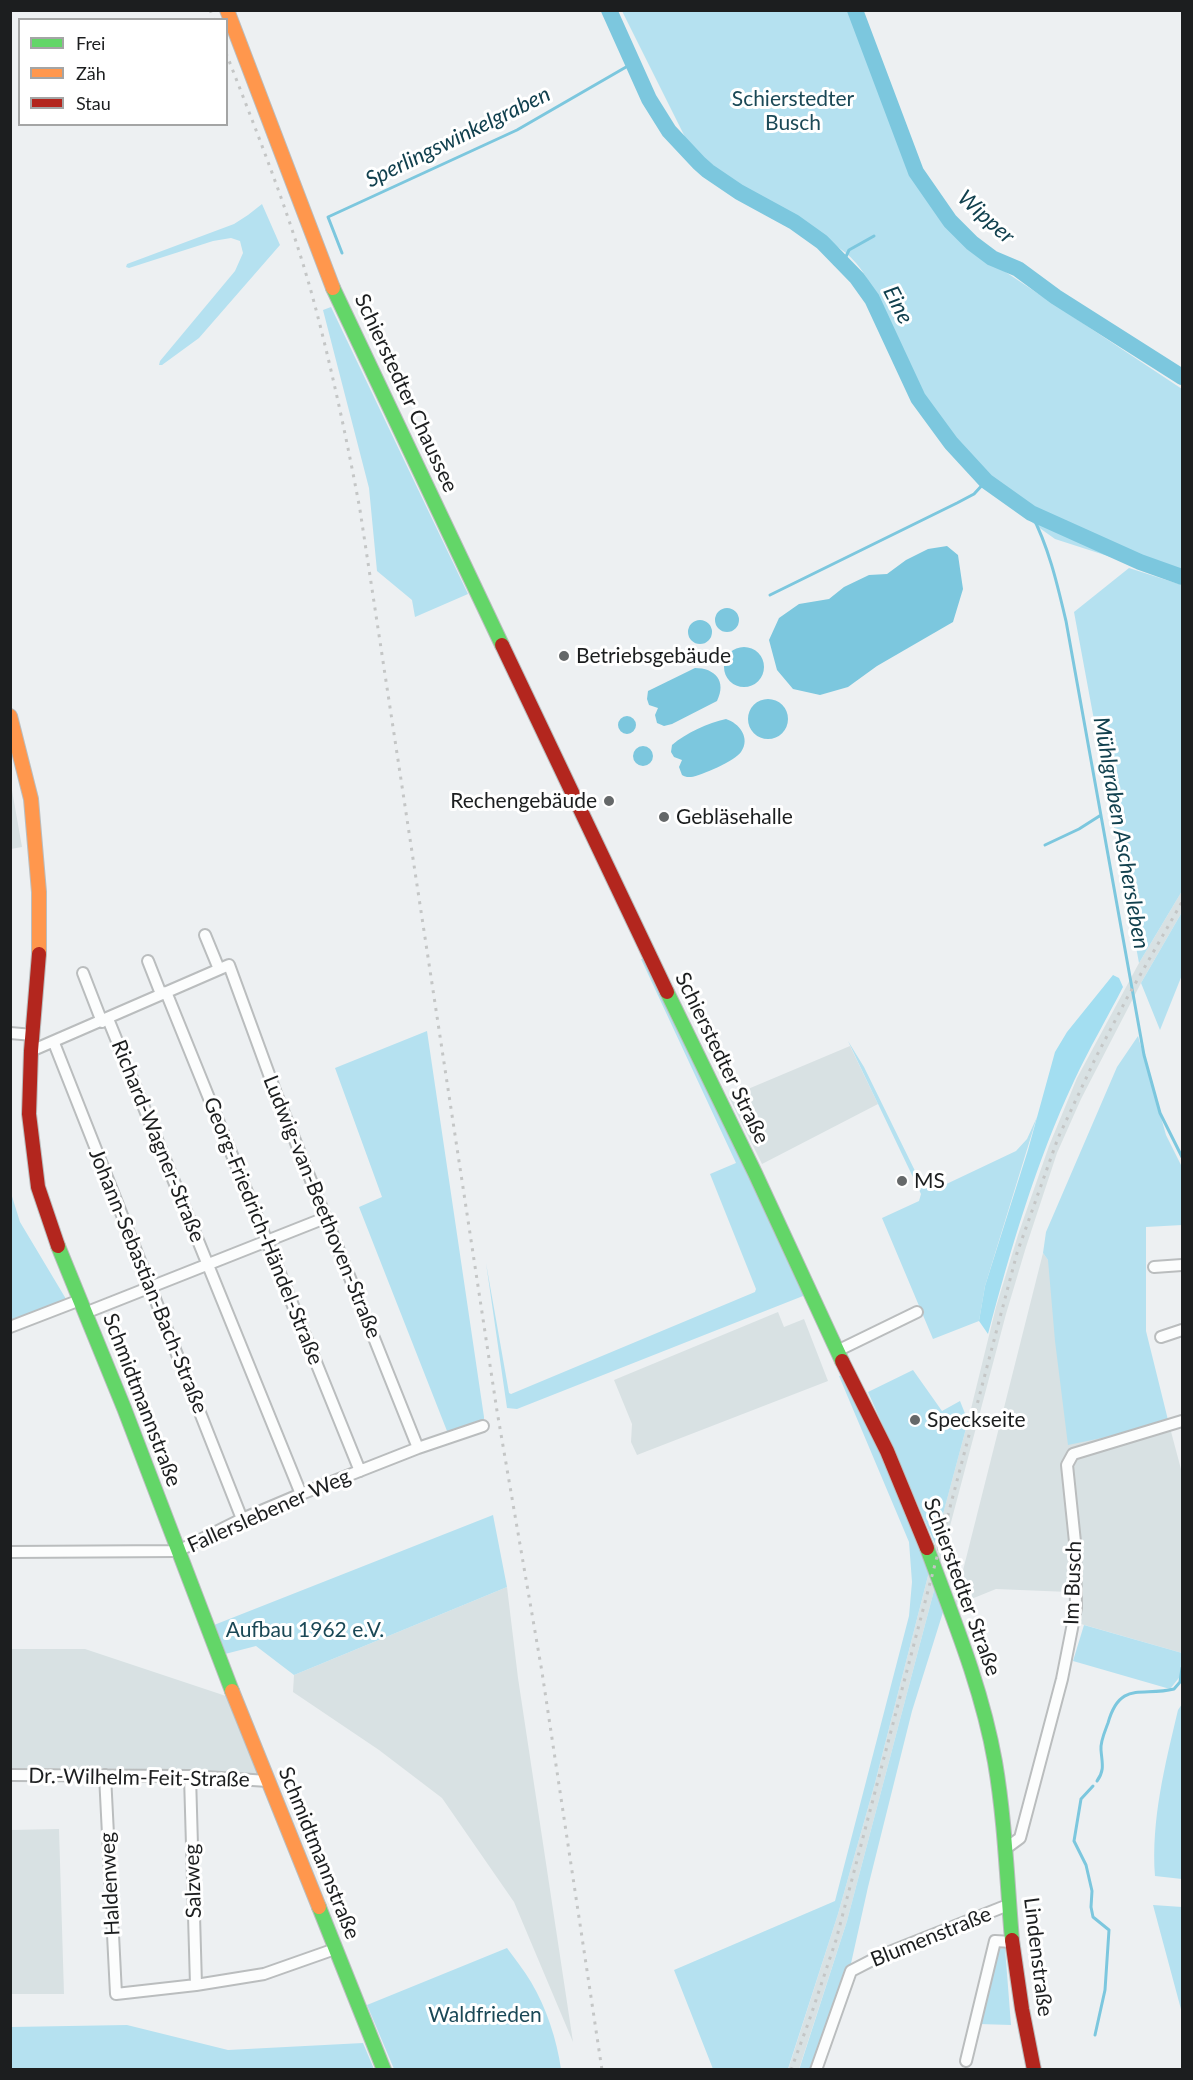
<!DOCTYPE html>
<html>
<head>
<meta charset="utf-8">
<style>
  body { margin:0 }
  #map { position:relative; width:1193px; height:2080px; overflow:hidden; background:#edf0f2; font-family:Lato,sans-serif }
  canvas { display:block }
  .frame { position:absolute; inset:0; border:12px solid #1c1e1f; pointer-events:none }
  .legend { position:absolute; left:18px; top:18px; width:210px; height:108px; box-sizing:border-box; background:#fff; border:2px solid #a4a5a5; margin:0; padding:8px 10px; list-style:none; font-size:18px; color:#1c1e1f }
  .legend li { display:flex; align-items:center; gap:12px; height:30px }
  .legend b { width:30px; border:2px solid #a4a5a5 }
</style>
</head>
<body>
<div id="map">
<canvas width="1193" height="2080"></canvas>
<div class="frame"></div>
<ul class="legend">
<li><b style="height:8px;background:#63d668"></b>Frei</li>
<li><b style="height:8px;background:#ff974d"></b>Zäh</li>
<li><b style="height:8px;background:#b3261e"></b>Stau</li>
</ul>
</div>
<script>
const ctx = document.querySelector('canvas').getContext('2d');
ctx.lineJoin = 'round';
function fill(path, color) { ctx.fillStyle = color; ctx.fill(path, 'evenodd'); }
function stroke(path, color, width, dash) { ctx.strokeStyle = color; ctx.lineWidth = width; ctx.lineCap = dash ? 'butt' : 'round'; ctx.setLineDash(dash || []); ctx.stroke(path); }
function label(font, color, halo, rows, align = 'center') {
  ctx.font = font + ' Lato,sans-serif'; ctx.lineWidth = 6; ctx.setLineDash([]); ctx.textBaseline = 'middle'; ctx.strokeStyle = halo; ctx.fillStyle = color; for (const [text, x, y, turn = 0] of rows) {
    ctx.save(); ctx.translate(x, y); ctx.rotate((+turn || 0) * Math.PI / 180); ctx.textAlign = isNaN(turn) ? turn : align; if (halo) ctx.strokeText(text, 0, 0); ctx.fillText(text, 0, 0); ctx.restore();
  }
}
const built = new Path2D(`
  M10,779L22,847L11,849H10Z
  M1182,891V912L1141,983L1081,1099L1057,1153L1026,1247L1006,1314L940,1564L934,1547L968,1421L996,1307L1018,1235L1049,1146L1077,1078L1139,963Z
  M850,1046L878,1104L762,1164L729,1097Z
  M1043,1253L1169,1424L1182,1473V1653L1074,1622L1076,1589L1069,1592L996,1589L954,1606Z
  M778,1312L784,1327L804,1319L828,1381L637,1455L631,1442L632,1424L614,1380Z
  M930,1568L936,1583L847,1921L799,2069L788,2070L838,1914L875,1783Z
  M507,1587L518,1678L573,2042L514,1902L442,1798L379,1750L293,1692L294,1675Z
  M11,1649H85L235,1699L270,1775L140,1769L11,1768Z
  M59,1829L64,1994H11V1830Z`);
const green = new Path2D(`
  M622,11H863L916,158L941,214L972,248L998,267L1182,389V580L1055,539C1006,505 940,446 914,392C900,362 890,329 876,298C871,286 865,273 856,263C843,247 825,240 807,230C778,215 745,202 720,181C708,172 699,159 690,147Z
  M262,204L280,245L199,338L162,365H159L160,361L235,271L243,253L240,241L231,238L213,241L129,268L126,267L127,264L234,224L248,215Z
  M331,307L468,594L415,617L412,600L377,571L369,488L323,310Z
  M1129,568L1182,585V891L1139,963L1074,612Z
  M1182,912V975L1160,1030L1141,983Z
  M641,959H647L805,1289L803,1296L517,1409L507,1408L486,1263L509,1393L511,1394L755,1292L756,1289L710,1174L736,1163Z
  M427,1031L484,1417V1419L449,1432L447,1431L359,1207L382,1197L335,1068Z
  M1138,1036L1166,1135L1182,1167V1225L1146,1227V1331L1169,1424L1068,1445L1055,1341L1048,1260L1043,1253L1046,1232L1117,1067Z
  M848,1041L864,1067L919,1179L927,1187L938,1188L1016,1151L1027,1139L1037,1117L985,1286L979,1321L933,1339L882,1218L919,1201L921,1194Z
  M10,1190L20,1222L69,1304L10,1327Z
  M913,1370L942,1411L960,1401L968,1421L935,1544L868,1392Z
  M844,1375L882,1449L930,1568L875,1783L838,1914L788,2069H713L674,1970L835,1901L909,1616L912,1582L909,1542L839,1376Z
  M493,1515L507,1587L294,1675L256,1646L225,1654L214,1625Z
  M936,1583L944,1609L912,1711L868,1887L848,1977L815,2069L799,2070L847,1921Z
  M1084,1625L1182,1653V1674L1170,1689L1073,1661Z
  M1182,1704V1879L1155,1876C1151,1820 1165,1765 1178,1710Z
  M1153,1905L1182,1907V2013Z
  M507,1948C515,1959 524,1970 531,1982C546,2007 557,2040 561,2069H394L367,2005Z
  M1005,1948L1011,2025L979,2024L998,1949Z
  M127,2025L228,2050L363,2043L374,2069H11V2027Z`);
const forest = new Path2D(`
  M1113,975L1119,978L1123,987C1107,1018 1089,1049 1074,1081C1036,1162 1011,1248 988,1334L979,1321L985,1286L1028,1150L1055,1052L1067,1032Z`);
const water = new Path2D(`
  M947,546L958,555L963,589L953,622L877,666L848,687L820,695L793,689L777,670L769,640L779,618L799,604L829,599L844,587L869,575L887,574L906,560L928,549Z
  M715 620a12 12 0 1 1 24 0a12 12 0 1 1-24 0Z
  M688 632a12 12 0 1 1 24 0a12 12 0 1 1-24 0Z
  M724 667a20 20 0 1 1 40 0a20 20 0 1 1-40 0Z
  M695,668C715,668 727,681 717,701L672,724L664,726L657,723L655,715L658,708L649,705L647,699L648,691Z
  M748 719a20 20 0 1 1 40 0a20 20 0 1 1-40 0Z
  M618 725a9 9 0 1 1 18 0a9 9 0 1 1-18 0Z
  M726,719C739,723 751,738 741,752C736,760 701,776 691,777C686,777 686,777 682,775L679,767L682,760L674,757L671,752L672,745C686,733 708,723 726,719Z
  M633 756a10 10 0 1 1 20 0a10 10 0 1 1-20 0Z`);
const stream = new Path2D(`
  M342,253L328,217L517,130L633,63
  M843,263L849,250L874,236
  M1031,513C1049,548 1057,583 1066,621L1144,1055L1160,1113L1182,1157
  M770,595L957,503L974,494L986,481
  M1045,845L1079,829L1101,815
  M1097,1781C1105,1770 1102,1763 1101,1750C1100,1742 1105,1731 1108,1723C1120,1680 1142,1697 1174,1689L1180,1682L1182,1668
  M1093,1786L1081,1799L1074,1841L1086,1865L1092,1891L1091,1907L1093,1917L1109,1930L1105,1990L1095,2035`);
const river = new Path2D(`
  M609,10L649,99L669,131L699,163L708,171L739,192L794,222L822,242L857,278L872,299L918,398L951,443L986,481L1031,513L1140,562L1182,577
  M855,10L916,172L950,221L972,243L992,258L1018,269L1056,297L1182,377`);
const street = new Path2D(`
  M205,935L219,969
  M148,961L161,994
  M83,973L102,1022
  M166,992L360,1471
  M108,1019L301,1494
  M10,1033L33,1035
  M54,1043L242,1519
  M31,1051L229,965L274,1088L418,1448
  M1154,1267L1182,1265
  M85,1313L325,1218
  M10,1327L80,1300
  M1161,1337L1182,1330
  M837,1351L917,1312
  M10,1552L178,1551L242,1519L301,1494L418,1448L483,1426
  M10,1775L190,1776L268,1781
  M105,1775L116,1994L196,1985L264,1974L335,1949
  M190,1776L196,1985
  M1005,1849L1020,1838L1062,1679L1076,1608L1075,1542L1067,1465L1073,1454L1182,1421
  M966,2061L995,1941L1012,1942
  M816,2070L851,1971L882,1955L1008,1905`);
const fast = new Path2D(`
  M333,288L502,645
  M667,992L755,1173L842,1361
  M58,1246L124,1408L232,1691
  M927,1548C953,1618 982,1688 995,1762C1005,1820 1007,1881 1012,1940
  M319,1907L384,2070`);
const slow = new Path2D(`
  M227,10L333,288
  M10,716L31,799L39,892V954
  M232,1691L319,1907`);
const jam = new Path2D(`
  M502,645L667,992
  M39,954L31,1051L29,1114L38,1187L58,1246
  M842,1361L887,1451L927,1548
  M1012,1940L1022,2009L1034,2070`);
const rail = new Path2D(`
  M210,10L214,20
  M226,53C258,135 291,217 314,302C332,370 347,440 360,510L497,1411L542,1672L602,2070
  M791,2070L809,2021L836,1940L1017,1253L1058,1138L1096,1057L1127,998L1182,902`);
const markers = [
  [564,656,6,"#656869"],
  [609,801,6,"#656869"],
  [664,817,6,"#656869"],
  [902,1181,6,"#656869"],
  [915,1420,6,"#656869"]
];
const parkNames = [
  ["Schierstedter",793,99],
  ["Busch",793,123],
  ["Aufbau 1962 e.V.",305,1630],
  ["Waldfrieden",485,2015]
];
const streetNames = [
  ["Schierstedter Chaussee",406,393,65],
  ["Schierstedter Straße",722,1058,64],
  ["Richard-Wagner-Straße",158,1141,68],
  ["Ludwig-van-Beethoven-Straße",322,1207,68],
  ["Georg-Friedrich-Händel-Straße",263,1231,68],
  ["Johann-Sebastian-Bach-Straße",148,1281,68],
  ["Schmidtmannstraße",142,1400,69],
  ["Fallerslebener Weg",269,1511,-24],
  ["Im Busch",1073,1583,-88],
  ["Schierstedter Straße",962,1587,70],
  ["Dr.-Wilhelm-Feit-Straße",139,1778,1],
  ["Schmidtmannstraße",319,1853,68],
  ["Salzweg",193,1881,-92],
  ["Haldenweg",110,1884,-93],
  ["Blumenstraße",931,1937,-22],
  ["Lindenstraße",1038,1957,83]
];
const poiNames = [
  ["Betriebsgebäude",576,656],
  ["Rechengebäude",597,801,"right"],
  ["Gebläsehalle",676,817],
  ["MS",914,1181],
  ["Speckseite",927,1420]
];
const waterNames = [
  ["Sperlingswinkelgraben",458,137,-26],
  ["Wipper",986,217,42],
  ["Eine",898,305,63],
  ["Mühlgraben Aschersleben",1121,833,80]
];
fill(built, '#d8e1e3');
fill(green, '#b5e1f0');
fill(forest, '#a3def1');
fill(water, '#7cc7de');
stroke(stream, '#7cc7de', 3);
stroke(river, '#7cc7de', 16);
stroke(street, '#babdbe', 14);
stroke(fast, '#babdbe', 16);
stroke(slow, '#babdbe', 16);
stroke(jam, '#babdbe', 16);
stroke(street, '#fcfdfd', 10);
stroke(fast, '#63d668', 14);
stroke(slow, '#ff974d', 14);
stroke(jam, '#b3261e', 14);
stroke(rail, '#c4c6c6', 3, [3, 6]);
for (const [x, y, r, color] of markers) { const dot = new Path2D(); dot.arc(x, y, r, 0, 2 * Math.PI); ctx.fillStyle = color; ctx.fill(dot); stroke(dot, '#fff', 2); }
label('21px', '#1a4856', '#fff', parkNames);
label('21px', '#1c1e1f', '#fff', streetNames);
label('21px', '#1c1e1f', '#fff', poiNames, 'left');
label('italic 22px', '#11404e', '#fff', waterNames);
</script>
</body>
</html>
